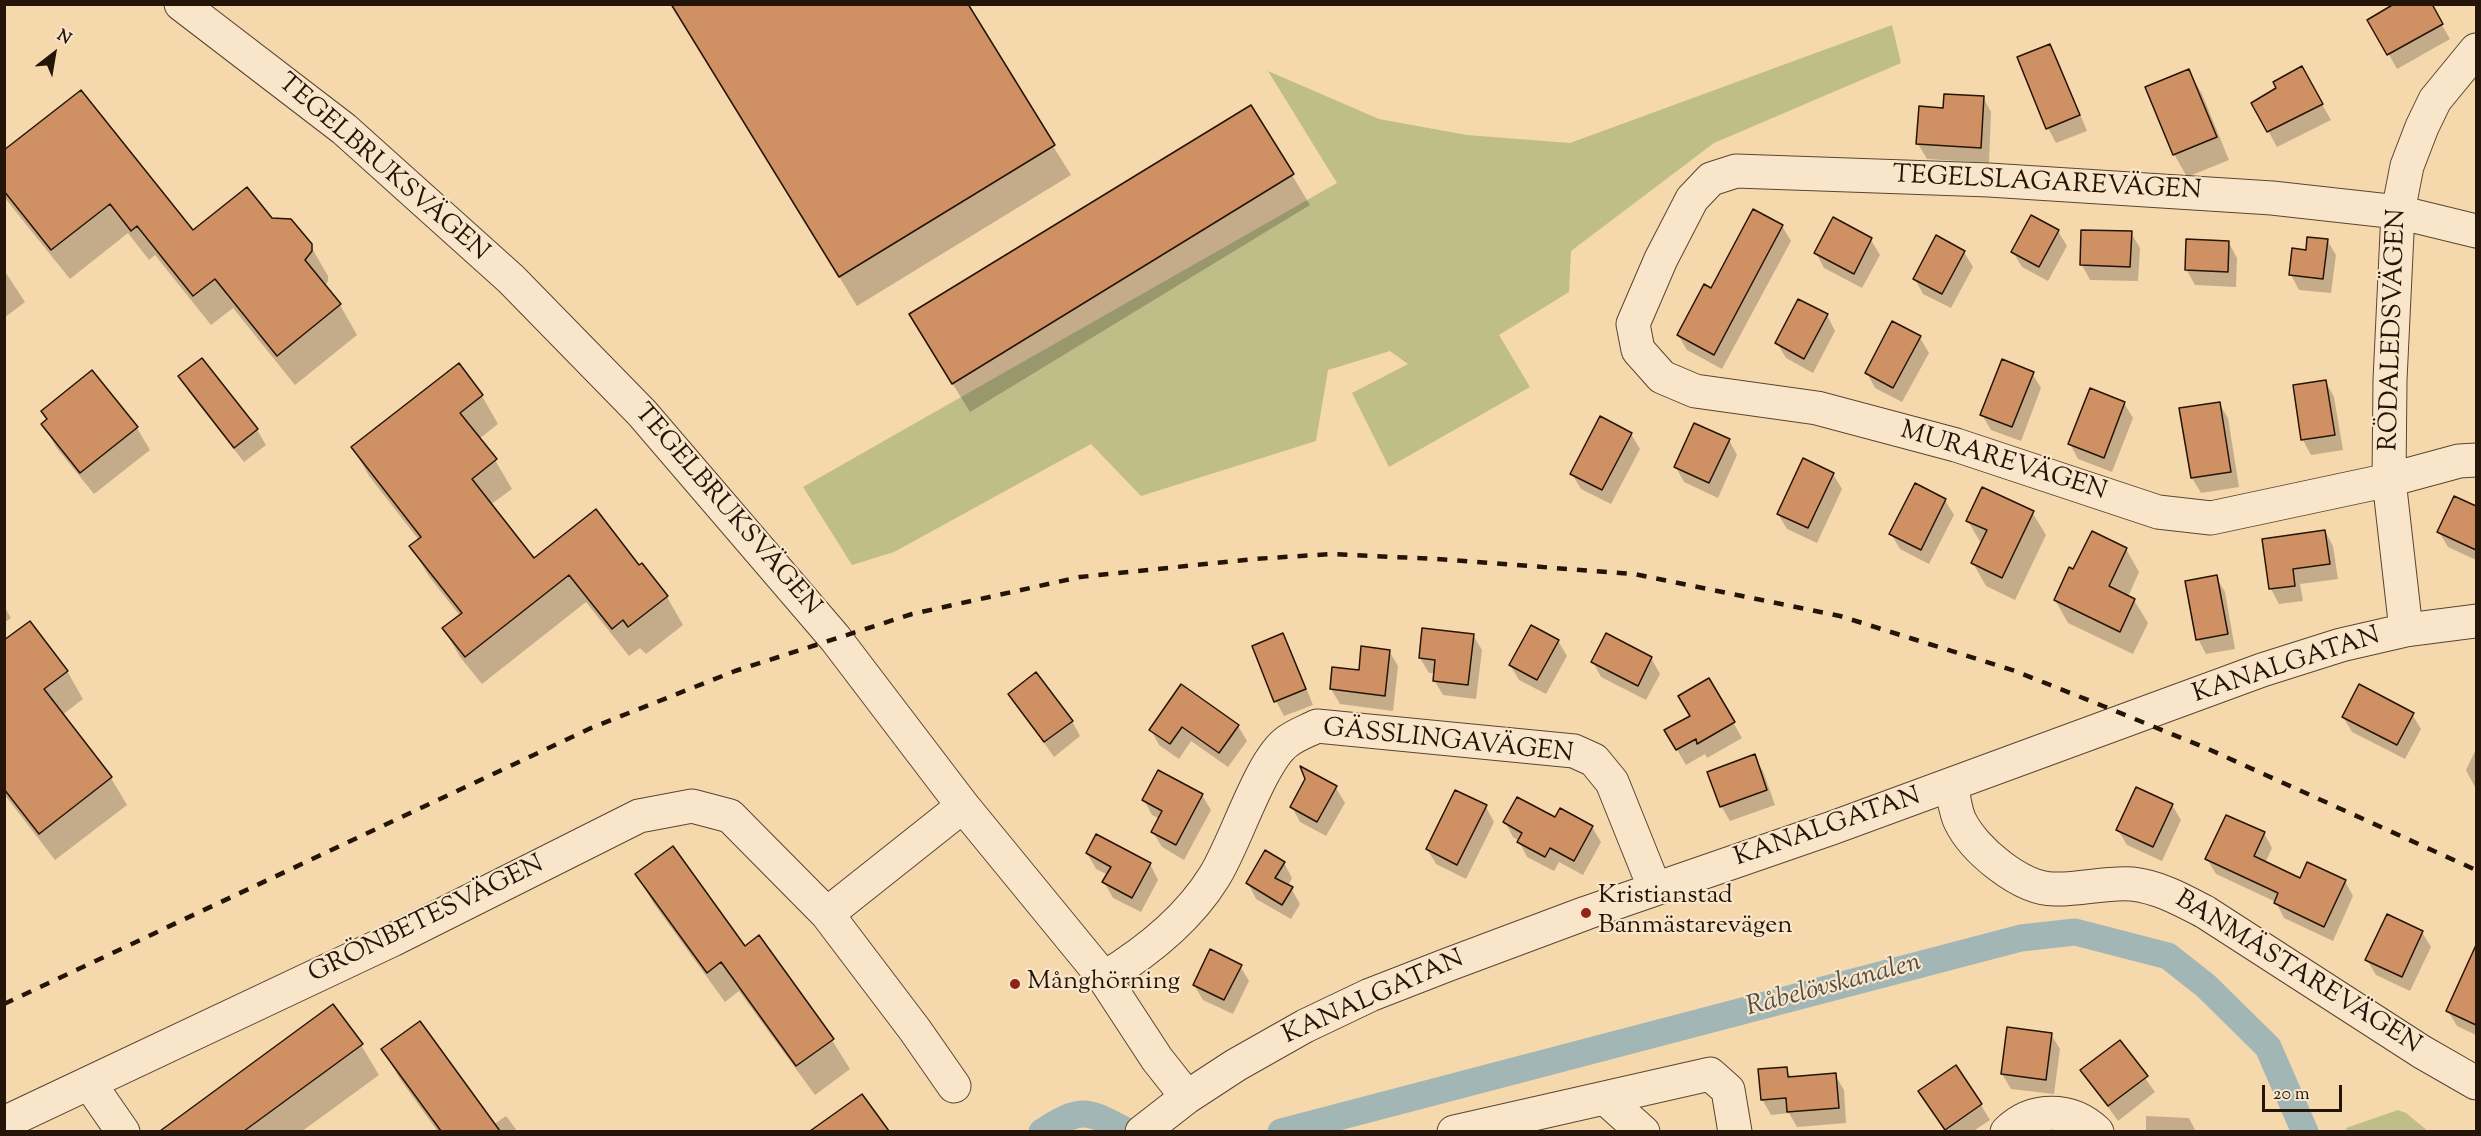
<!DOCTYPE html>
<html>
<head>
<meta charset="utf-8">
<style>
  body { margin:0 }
  #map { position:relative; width:2481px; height:1136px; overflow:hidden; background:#f6d8ad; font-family:"Sorts Mill Goudy",serif }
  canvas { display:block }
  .frame { position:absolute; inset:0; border:6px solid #251408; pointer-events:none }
  .north { position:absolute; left:24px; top:24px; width:60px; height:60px; -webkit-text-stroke:4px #f9e6ca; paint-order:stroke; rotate:31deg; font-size:16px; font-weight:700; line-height:24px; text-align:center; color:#251408 }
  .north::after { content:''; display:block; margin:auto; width:21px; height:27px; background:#251408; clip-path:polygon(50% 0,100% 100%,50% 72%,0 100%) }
  .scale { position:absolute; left:2262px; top:1085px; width:80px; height:27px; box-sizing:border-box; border:3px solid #251408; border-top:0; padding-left:8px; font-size:18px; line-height:21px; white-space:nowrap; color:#251408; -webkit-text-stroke:4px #f9e6ca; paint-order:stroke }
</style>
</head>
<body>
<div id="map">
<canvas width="2481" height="1136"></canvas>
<div class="frame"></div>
<div class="north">N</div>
<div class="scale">20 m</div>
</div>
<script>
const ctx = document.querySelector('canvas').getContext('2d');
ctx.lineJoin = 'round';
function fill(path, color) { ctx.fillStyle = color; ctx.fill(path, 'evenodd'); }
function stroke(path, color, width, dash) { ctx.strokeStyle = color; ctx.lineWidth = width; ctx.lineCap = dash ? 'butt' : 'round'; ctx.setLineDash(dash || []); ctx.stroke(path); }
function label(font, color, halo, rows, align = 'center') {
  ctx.font = font + ' "Sorts Mill Goudy",serif'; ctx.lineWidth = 4.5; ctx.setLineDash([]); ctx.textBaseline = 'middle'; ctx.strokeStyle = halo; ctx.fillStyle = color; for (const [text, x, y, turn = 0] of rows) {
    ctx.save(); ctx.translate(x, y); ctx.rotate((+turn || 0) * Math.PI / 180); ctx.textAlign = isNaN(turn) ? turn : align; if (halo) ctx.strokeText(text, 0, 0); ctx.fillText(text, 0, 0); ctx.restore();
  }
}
const green = new Path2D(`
  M1892,25L1901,63L1714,143L1571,251L1569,292L1499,335L1530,387L1389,467L1352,393L1408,364L1390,351L1328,370L1316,441L1141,496L1091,444L894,552L852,565L803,487L1337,183L1268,71L1379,119L1467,135L1570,143Z
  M2398,1110L2406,1113L2428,1131L2347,1132L2346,1128Z`);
const shadow = new Path2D(`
  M672,4L1053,146L1071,175L857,306Z
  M2389,4H2430L2450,39L2397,69L2370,20L2391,8Z
  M2050,45L2058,60L2087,131L2056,143L2048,128L2019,58Z
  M2301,68L2331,120L2277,147L2253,103L2278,89Z
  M2189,71L2202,94L2229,160L2187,177L2174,154Z
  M1983,97L1991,112L1989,163L1927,159L1918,144L1945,109Z
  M1251,107L1310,205L970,412L928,344Z
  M4,152L193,232L310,245L328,276V281L325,286L340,305L357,335L295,385L233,308L211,325L155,255L149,260L128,233L70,279L4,197Z
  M2032,217L2058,231L2067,246L2048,281L2022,267L2013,252Z
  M1834,219L1871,240L1880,255L1862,288L1824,268L1816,253Z
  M1782,226L1791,241L1722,369L1687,350L1678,335L1712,290Z
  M2131,233L2140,248L2138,281L2090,280L2082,265Z
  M2327,240L2336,255L2331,293L2299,290L2291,275L2307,251Z
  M2229,243L2237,258L2236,287L2195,285L2186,269Z
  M1964,252L1973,267L1951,308L1923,294L1915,279Z
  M4,270L25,302L4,318Z
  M1827,315L1835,331L1813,373L1786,358L1777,343Z
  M1920,338L1929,353L1902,402L1875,388L1867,373Z
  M202,360L257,430L266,445L244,462L189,392L180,377Z
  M2032,373L2041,388L2021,441L1991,430L1982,415Z
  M2326,382L2334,397L2343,450L2311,455L2303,440Z
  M482,396L498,424L479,439L495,460L512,489L490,505L533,560L639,567L667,597L683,625L646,654L640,648L629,656L586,602L482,684L460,657L444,629L460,616L428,575L411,546L419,540L369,476L353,448Z
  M2124,403L2133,418L2112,472L2078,459L2070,444Z
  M2219,403L2228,418L2239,487L2201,493L2192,478L2181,410Z
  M43,424L137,428L150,450L94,494L56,447Z
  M1631,434L1640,449L1611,504L1581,489L1572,474Z
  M1729,440L1737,455L1718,498L1684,482L1675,466Z
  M1833,474L1842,489L1817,543L1787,529L1778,514Z
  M2455,498L2476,508V560L2448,547L2439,532Z
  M1945,500L1954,515L1929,564L1900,549L1891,534Z
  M2032,512L2046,535L2015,600L1986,586L1973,563L1982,545L1968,521Z
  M2325,531L2333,546L2338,579L2300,584L2303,601L2279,604L2271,589L2264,540Z
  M2126,549L2139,572L2128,597L2134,600L2148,623L2133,654L2068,623L2055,600L2074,571Z
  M2216,577L2225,592L2235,649L2206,654L2198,639Z
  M4,606L11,618L4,623Z
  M1283,635L1291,650L1313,705L1284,716L1276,701Z
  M1473,635L1482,650L1476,699L1443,695L1434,680L1435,673H1429L1420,658Z
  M1606,635L1651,658L1660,674L1646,700L1601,677L1593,662Z
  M1558,641L1567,656L1546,694L1519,680L1510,665Z
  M4,642L67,671L83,699L62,715L111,778L127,805L55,860L4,794Z
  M1389,651L1398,666L1393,711L1340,704L1331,689L1334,669L1360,672Z
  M1709,680L1742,738L1707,758L1705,754L1686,765L1666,731L1692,716Z
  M1181,686L1238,726L1247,741L1228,767L1191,741L1179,759L1159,745L1151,730Z
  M1010,694L1072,721L1080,736L1054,757Z
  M2412,714L2421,729L2405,759L2352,732L2343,717Z
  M2476,749V789L2466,770Z
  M1754,756L1763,771L1775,805L1730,821L1721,806Z
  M1303,769L1336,788L1345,803L1326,836L1300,822L1292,807L1307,779Z
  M1202,795L1211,810L1184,860L1162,847L1153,832L1160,819L1152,815L1144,800Z
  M2172,805L2181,820L2162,861L2127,845L2118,830Z
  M1486,807L1494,822L1466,879L1436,864L1427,849Z
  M1555,819L1592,827L1601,842L1583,875L1559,862L1554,871L1527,857L1519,841L1513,837L1505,822Z
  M2264,833L2272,848L2265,863L2300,880L2345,881L2353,896L2333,941L2284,918L2276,902L2216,874L2207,859Z
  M1087,853L1150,864L1158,880L1141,912L1113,898L1104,882L1108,875L1096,869Z
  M1284,863L1292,878L1288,886L1291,888L1300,904L1291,919L1256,899L1248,883Z
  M637,874L744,948L832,1040L850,1069L815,1095L739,991L725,1002L654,904Z
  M2422,932L2431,947L2410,991L2376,975L2367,960Z
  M2469,965L2476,969V1035L2457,1026L2448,1011Z
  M1240,966L1249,981L1233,1014L1203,1000L1194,985Z
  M2051,1034L2060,1049L2054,1094L2011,1089L2002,1074Z
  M2119,1042L2155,1092L2118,1121L2082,1070Z
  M361,1045L379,1075L301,1132L164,1130Z
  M383,1050L493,1125L506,1116L518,1132H438L400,1079Z
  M1786,1069L1792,1078L1835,1075L1844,1090L1846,1123L1797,1127L1789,1113L1771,1115L1762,1099Z
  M862,1097L887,1132H813Z
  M1981,1105L1990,1120L1972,1132H1946L1929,1106Z
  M2146,1116L2189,1118L2196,1132H2146Z`);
const canal = new Path2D(`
  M1042,1132C1083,1105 1088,1111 1128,1132
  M1281,1132L2021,938L2075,932L2168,956L2206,986L2268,1047L2305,1132`);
const building = new Path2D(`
  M671,4H968L1055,145L839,277Z
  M2394,4H2432L2443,24L2387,55L2367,20Z
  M2050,44L2080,115L2046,129L2017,57Z
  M2302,66L2323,104L2267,132L2251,103L2276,88L2273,82Z
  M2189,69L2217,137L2173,155L2145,87Z
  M81,90L193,230L247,187L272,218L291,219L312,244V251L305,260L341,304L277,356L215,279L193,296L137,226L131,231L110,204L51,250L4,191V150Z
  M1944,94L1984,96L1981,148L1916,144L1919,106L1943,108Z
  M1251,105L1294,174L952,384L909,314Z
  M1753,209L1783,225L1714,355L1677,335L1704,284L1711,288Z
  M2031,215L2059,230L2039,267L2011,252Z
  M1833,217L1872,238L1854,274L1814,253Z
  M2081,230L2132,231L2130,267L2080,265Z
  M1936,235L1965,251L1942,294L1913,279Z
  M2307,237L2328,239L2323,279L2289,275L2292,248L2306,250Z
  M2186,239L2229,241L2228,272L2185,270Z
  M1798,299L1828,314L1804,359L1775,343Z
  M1892,321L1921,336L1893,388L1865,373Z
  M202,358L258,429L234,448L178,376Z
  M2002,359L2034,372L2012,427L1980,415Z
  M459,363L483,395L460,413L497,459L472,479L534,558L596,509L639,565L642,563L668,596L628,627L623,620L612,629L569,575L465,657L442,628L462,613L409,546L421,537L351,447Z
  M92,370L138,427L80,473L41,424L47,419L41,411Z
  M2326,380L2335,435L2301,440L2293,385Z
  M2090,388L2125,402L2104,458L2068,444Z
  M2220,402L2231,472L2191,478L2179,408Z
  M1600,416L1632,433L1602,490L1570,474Z
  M1694,423L1730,439L1709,483L1674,467Z
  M1803,458L1834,473L1808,528L1777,514Z
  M1915,483L1946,499L1921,550L1889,534Z
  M1982,487L2034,511L2002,578L1971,563L1987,530L1966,521Z
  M2454,496L2476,506V550L2437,532Z
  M2325,530L2330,564L2293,569L2295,586L2269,589L2262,539Z
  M2092,531L2127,548L2109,586L2135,599L2120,632L2054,600L2069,567L2073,569Z
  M2217,575L2228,634L2196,640L2185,581Z
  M30,621L68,671L44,689L112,777L39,834L4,789V640Z
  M1531,625L1559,640L1537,680L1509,665Z
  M1422,628L1474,634L1468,685L1433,681L1435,660L1419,658Z
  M1283,633L1306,689L1274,702L1252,646Z
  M1606,633L1652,657L1638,686L1591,662Z
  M1361,646L1390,650L1385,696L1330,689L1332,667L1359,670Z
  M1036,672L1073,721L1044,742L1008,694Z
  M1709,678L1735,722L1697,744L1696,739L1676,750L1664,730L1690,716L1678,696Z
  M1181,684L1239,725L1219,753L1182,727L1170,744L1149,730Z
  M2359,684L2414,713L2397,745L2342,717Z
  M1755,754L1767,790L1720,807L1707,772Z
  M1300,766L1337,786L1317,822L1290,807L1305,779Z
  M1158,770L1203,794L1176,845L1151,832L1162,811L1142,800Z
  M2136,787L2173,804L2153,847L2116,830Z
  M1455,790L1487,805L1457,865L1426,849Z
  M1517,797L1555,817L1560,808L1593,826L1574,861L1550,848L1545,857L1517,842L1522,833L1503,822Z
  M2226,815L2265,832L2254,856L2300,878L2307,862L2346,880L2324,927L2274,903L2278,893L2205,859Z
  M1096,834L1151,863L1132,898L1102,882L1111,867L1086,853Z
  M673,846L745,946L759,935L834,1039L796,1066L721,962L707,973L635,874Z
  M1265,850L1285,862L1275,878L1293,887L1282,905L1246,883Z
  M2387,914L2423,931L2402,977L2365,960Z
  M2476,945V1025L2446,1011Z
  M1210,949L1242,965L1224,1000L1193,985Z
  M333,1004L363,1044L244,1131H160Z
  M420,1021L500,1131H441L381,1049Z
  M2007,1027L2052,1033L2046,1080L2001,1074Z
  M2120,1040L2148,1076L2108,1106L2080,1070Z
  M1956,1065L1982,1104L1945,1130L1918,1091Z
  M1787,1067L1788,1077L1836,1073L1839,1108L1787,1112L1786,1098L1761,1100L1758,1069Z
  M862,1094L889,1131H810Z`);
const minor = new Path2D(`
  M181,4L344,129L511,279L642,413L835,638L963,806L1104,978L1157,1059L1187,1097
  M2476,231L2398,212L2272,198L1989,180L1736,171L1711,179L1692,199L1661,259L1633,324L1638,350L1662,377L1695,391L1817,408L1956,445L2158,512L2211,518L2389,480L2459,461L2476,460
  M2406,630L2389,480L2390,380L2398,212L2407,166L2422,127L2435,100L2476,50
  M1951,785C1954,796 1955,811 1960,821C1974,850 2021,889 2054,889C2080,890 2106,882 2132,884C2159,887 2182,900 2205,912L2422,1052L2476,1083
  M827,914L963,806
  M1104,978C1145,953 1188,919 1214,877C1235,845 1260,760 1288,741C1296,735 1307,731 1317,726L1574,751L1594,760L1612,782L1655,889
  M89,1083L123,1132
  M1605,1098L1643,1132
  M4,1123L392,940L639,816L692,806L730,816L827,914L915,1030L954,1086
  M1142,1132L1187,1097L1236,1065L1305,1026L1370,995L1447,965L1586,913L1832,828L2262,670L2341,645L2406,630L2476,621
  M1454,1132L1710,1074L1728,1090L1735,1132
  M2007,1132C2032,1107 2071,1107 2097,1132`);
const rail = new Path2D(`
  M4,1004L591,728L735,671L912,614L1080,577L1254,559L1331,554L1437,559L1634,574L1840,616L2015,671L2103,706L2206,748L2476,870`);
const markers = [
  [1586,913,6,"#8f2418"],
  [1015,984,6,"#8f2418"]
];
const streetNames = [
  ["TEGELBRUKSVÄGEN",382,169,41],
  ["TEGELSLAGAREVÄGEN",2047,185,3],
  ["RÖDALEDSVÄGEN",2395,330,-88],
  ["MURAREVÄGEN",2003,463,17],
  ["TEGELBRUKSVÄGEN",726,511,49],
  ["KANALGATAN",2287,667,-18],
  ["GÄSSLINGAVÄGEN",1448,743,6],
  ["KANALGATAN",1828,829,-19],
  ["GRÖNBETESVÄGEN",427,921,-26],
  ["BANMÄSTAREVÄGEN",2297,974,32],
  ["KANALGATAN",1374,999,-24]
];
const poiNames = [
  ["Kristianstad",1598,898],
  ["Banmästarevägen",1598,928],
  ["Månghörning",1027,984]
];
const waterNames = [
  ["Råbelövskanalen",1834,987,-15]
];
fill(green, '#c0be88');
fill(shadow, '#0003');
stroke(canal, '#a2b7b5', 27);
fill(building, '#cf9064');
stroke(building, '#251408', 1.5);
stroke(minor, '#594531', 35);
stroke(minor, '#f9e6ca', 33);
stroke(rail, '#251408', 4.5, [10, 10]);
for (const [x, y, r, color] of markers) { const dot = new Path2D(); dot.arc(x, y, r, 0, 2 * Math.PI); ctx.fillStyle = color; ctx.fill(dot); stroke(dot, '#f9e6ca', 2); }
label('26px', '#251408', '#f9e6ca', streetNames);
label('26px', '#251408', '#f9e6ca', poiNames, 'left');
label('italic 27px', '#514d45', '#f9e6ca', waterNames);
</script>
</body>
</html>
